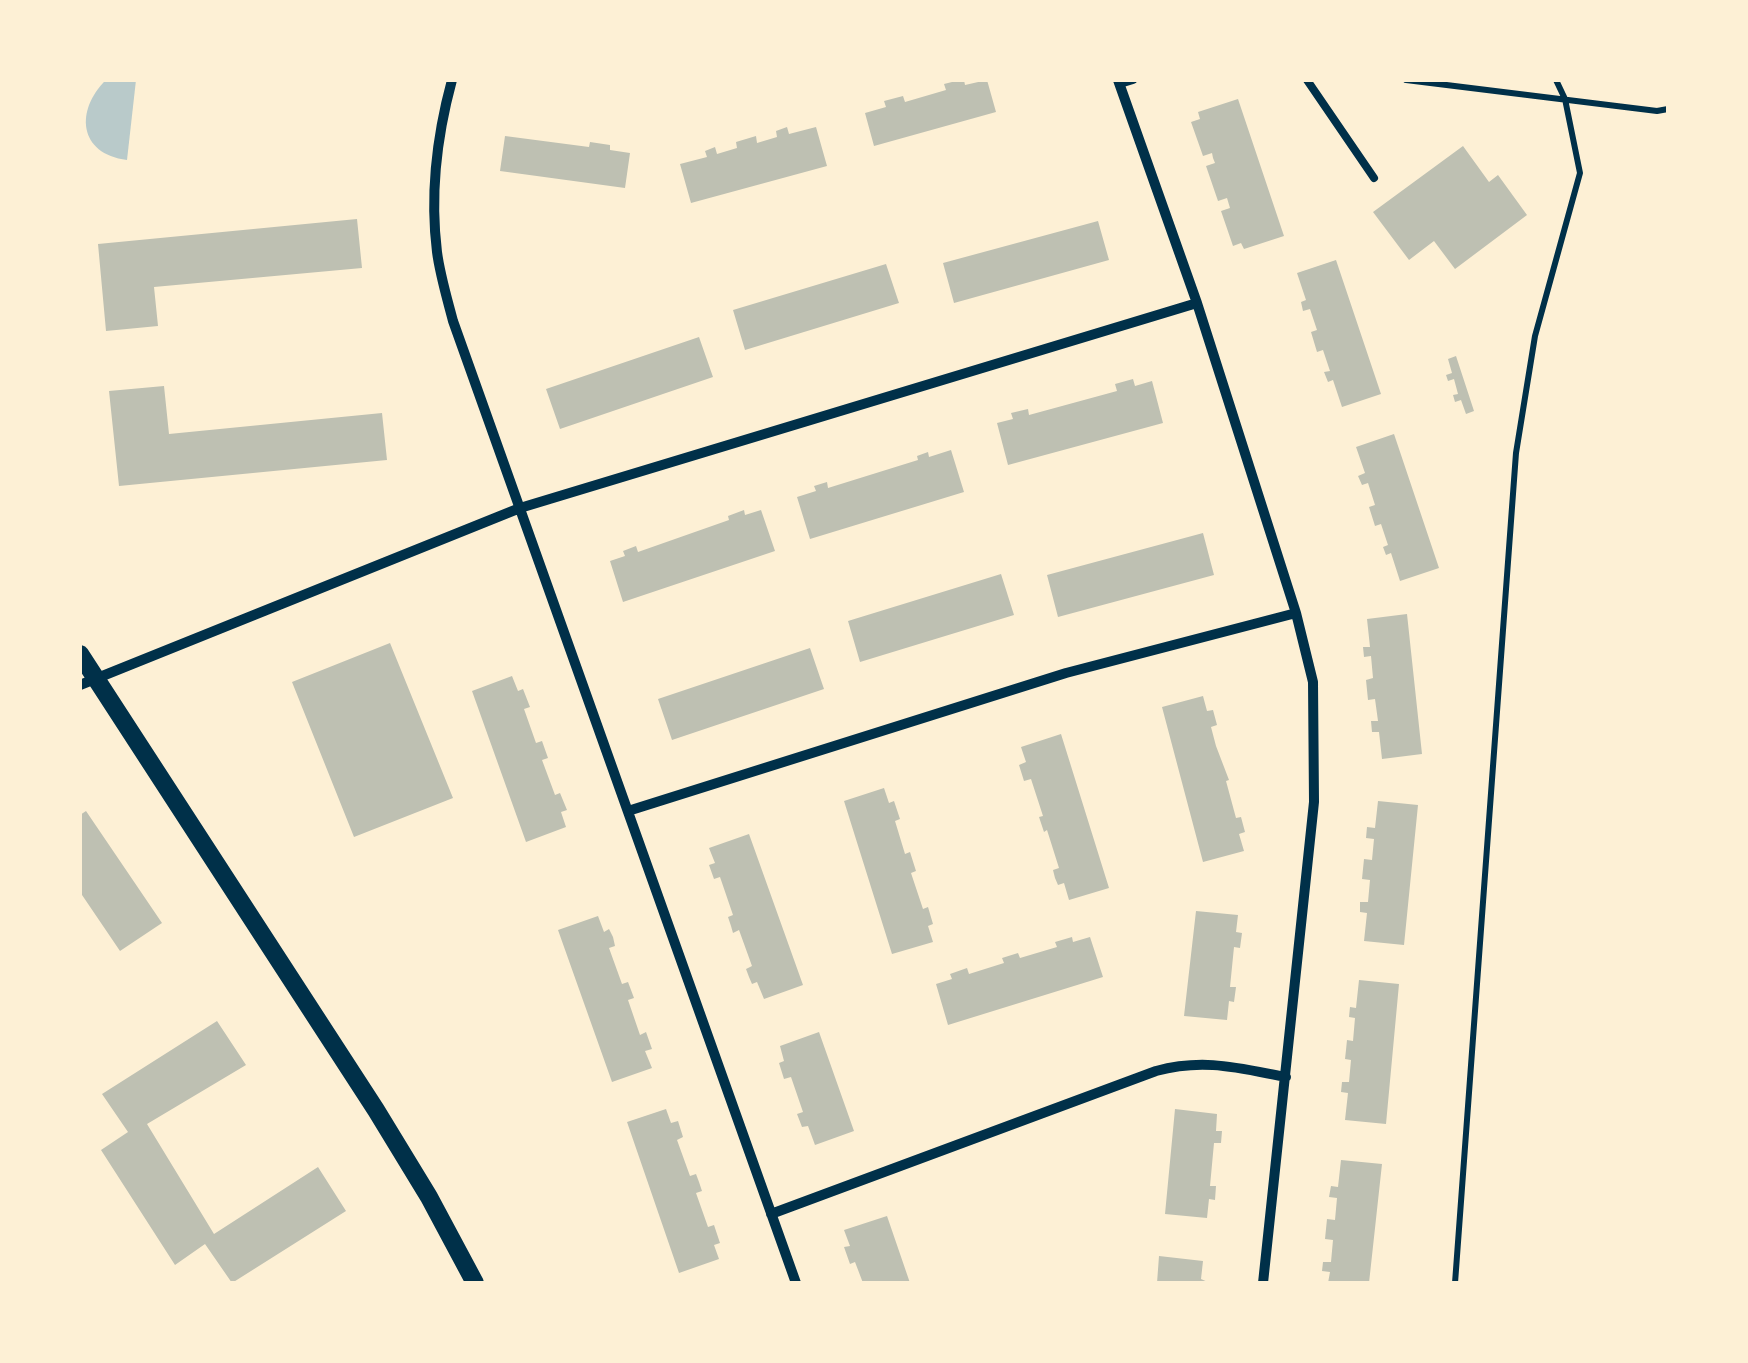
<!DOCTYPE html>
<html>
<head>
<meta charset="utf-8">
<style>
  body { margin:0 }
  #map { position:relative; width:1748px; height:1363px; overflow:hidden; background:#fdf0d5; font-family:Karla,sans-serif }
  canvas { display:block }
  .frame { position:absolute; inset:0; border:82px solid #fdf0d5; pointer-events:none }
</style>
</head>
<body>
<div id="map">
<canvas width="1748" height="1363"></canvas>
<div class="frame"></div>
</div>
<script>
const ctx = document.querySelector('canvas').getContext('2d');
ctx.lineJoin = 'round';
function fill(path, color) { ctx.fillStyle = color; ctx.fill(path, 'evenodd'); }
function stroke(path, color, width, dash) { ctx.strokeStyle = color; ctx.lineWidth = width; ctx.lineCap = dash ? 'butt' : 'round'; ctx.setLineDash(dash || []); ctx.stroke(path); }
const green = new Path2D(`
  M106,80H136L127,160C78,154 75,110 106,80Z`);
const building = new Path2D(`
  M960,80H964L965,85L987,80L996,112L874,146L865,113L886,107L884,101L903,96L905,102L946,90L944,84Z
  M1238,99L1284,236L1244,249L1241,243L1233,246L1221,211L1230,208L1227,198L1218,201L1206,166L1215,163L1213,158L1212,153L1203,156L1191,122L1200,119L1198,112Z
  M787,127L789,134L816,127L827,166L691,203L680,164L707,157L705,151L715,147L717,154L737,148L736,142L756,136L757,143L777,137L776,131Z
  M505,136L589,147L590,142L610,145V150L630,153L625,188L500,171Z
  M1463,146L1489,182L1498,175L1527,215L1455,269L1434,241L1409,260L1373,212Z
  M357,219L362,268L154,287L158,326L106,331L98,244Z
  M1098,221L1109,260L954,303L943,263Z
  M1336,260L1381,394L1342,407L1333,380L1328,382L1324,372L1330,371L1323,350L1317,352L1311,332L1317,330L1310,309L1303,311L1301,302L1306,300L1297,273Z
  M886,264L899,303L745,350L733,310Z
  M699,337L713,377L560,429L546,389Z
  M1456,356L1474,411L1466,414L1461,400L1455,402L1453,395L1458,394L1454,379L1448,381L1446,375L1452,373L1448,359Z
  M1133,379L1135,386L1152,381L1163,423L1008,465L997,423L1013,419L1011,413L1028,409L1029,415L1117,391L1115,384Z
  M164,386L169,434L382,413L387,460L119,486L109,391Z
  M1394,434L1439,568L1400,581L1391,553L1386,555L1383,547L1388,545L1381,524L1375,526L1369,507L1375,505L1368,483L1362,485L1358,476L1365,473L1356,447Z
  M951,450L964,492L810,539L797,497L816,491L814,486L827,482L828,488L918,460L917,456L928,452L929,457Z
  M744,510L745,515L761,510L775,551L623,602L610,561L625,556L623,551L636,546L638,552L729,520L728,516Z
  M1203,533L1214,575L1058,617L1047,575Z
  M1001,574L1014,615L860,662L848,621Z
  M1407,614L1422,754L1382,759L1379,732H1372L1371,721H1378L1375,699L1368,700L1366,680L1373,678L1371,656L1364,657L1363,647H1370L1367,619Z
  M390,643L453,798L354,837L292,682Z
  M810,648L824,689L672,740L658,699Z
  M512,676L518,691L523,689L530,707L524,709L536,743L542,741L548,758L542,760L555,795L560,793L567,810L561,812L566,827L526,842L472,691Z
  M1203,696L1207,711L1213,710L1217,725L1211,727L1216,746L1229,780L1226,781L1236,818L1241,817L1245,832L1239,834L1244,851L1203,862L1162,707Z
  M1061,734L1109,888L1069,900L1064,883L1058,885L1055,878L1053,870L1059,868L1047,830L1044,832L1039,817L1043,816L1031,779L1024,781L1019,765L1026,762L1021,747Z
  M884,788L889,803L894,801L900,819L895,821L905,854L910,852L916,871L911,873L923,909L928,907L933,924L928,926L933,942L892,954L844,801Z
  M1378,801L1418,805L1404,945L1364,941L1367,913L1360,912V902H1368L1370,880L1362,879L1364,859L1372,860L1374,839L1366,838L1367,827L1375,828Z
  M86,811L162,923L120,951L80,892V815Z
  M749,834L803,985L764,999L757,982L752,984L749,977L746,969L752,966L739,930L733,933L731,926L728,917L733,915L720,877L714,879L709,865L715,863L709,848Z
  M1196,911L1238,915L1236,932L1242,933L1240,948L1234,947L1230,987H1236L1234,1002L1229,1001L1227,1020L1184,1016Z
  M598,916L604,932L609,929L613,937L615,946L609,948L622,984L628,982L634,998L628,1000L640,1035L646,1032L652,1049L645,1051L652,1068L612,1082L558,930Z
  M1072,937L1073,942L1090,937L1103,977L948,1025L936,984L952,979L950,974L967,968L969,974L1004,963L1002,958L1018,953L1020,958L1057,947L1055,942Z
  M1359,980L1399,984L1386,1124L1345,1120L1348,1093L1341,1092L1342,1082H1349L1351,1060L1345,1059L1346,1050L1347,1040L1353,1041L1355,1018L1349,1017L1350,1007L1356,1008Z
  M217,1021L246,1065L147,1124L214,1234L318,1167L346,1211L232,1283L205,1244L175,1265L101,1150L128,1132L102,1094Z
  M819,1032L854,1131L815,1145L808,1126L802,1127L797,1114L803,1112L791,1077L784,1079L779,1063L784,1061L780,1046Z
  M666,1109L671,1123L678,1121L683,1137L677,1140L690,1176L696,1174L699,1182L702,1191L696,1193L708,1227L714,1225L720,1243L714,1245L719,1259L679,1273L627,1122Z
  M1175,1109L1217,1114L1216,1131H1222L1221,1143H1214L1210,1186H1216L1215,1200L1209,1199L1207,1218L1165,1214Z
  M1341,1160L1382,1164L1369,1283H1328L1330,1272L1322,1271L1323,1262H1331L1333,1240L1325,1239L1327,1219L1335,1220L1337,1198L1329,1197L1331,1186L1338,1187Z
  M887,1216L910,1283H863L855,1262L850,1264L844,1247L850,1246L844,1230Z
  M1159,1256L1203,1261L1201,1279L1210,1283H1157Z`);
const path = new Path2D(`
  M1406,80L1657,111L1668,109
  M1455,1283L1516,453L1535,336L1580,173L1565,99L1556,80`);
const service = new Path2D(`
  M1307,80L1374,178
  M1120,84L1133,80`);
const minor = new Path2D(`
  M452,80C437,135 430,195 437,252C440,275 447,298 453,321L796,1283
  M1118,80L1197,303L1296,613L1313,682L1314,802L1263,1283
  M80,685L520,508L1197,303
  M628,811L1066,673L1296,613
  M771,1214L1156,1071C1204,1058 1238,1068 1286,1077`);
const tertiary = new Path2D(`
  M80,654L376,1110L429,1197L475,1283`);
fill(green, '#b9caca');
fill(building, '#bec0b2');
stroke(path, '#003049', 6);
stroke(service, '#003049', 8);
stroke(minor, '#003049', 10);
stroke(tertiary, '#003049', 18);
</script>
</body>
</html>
